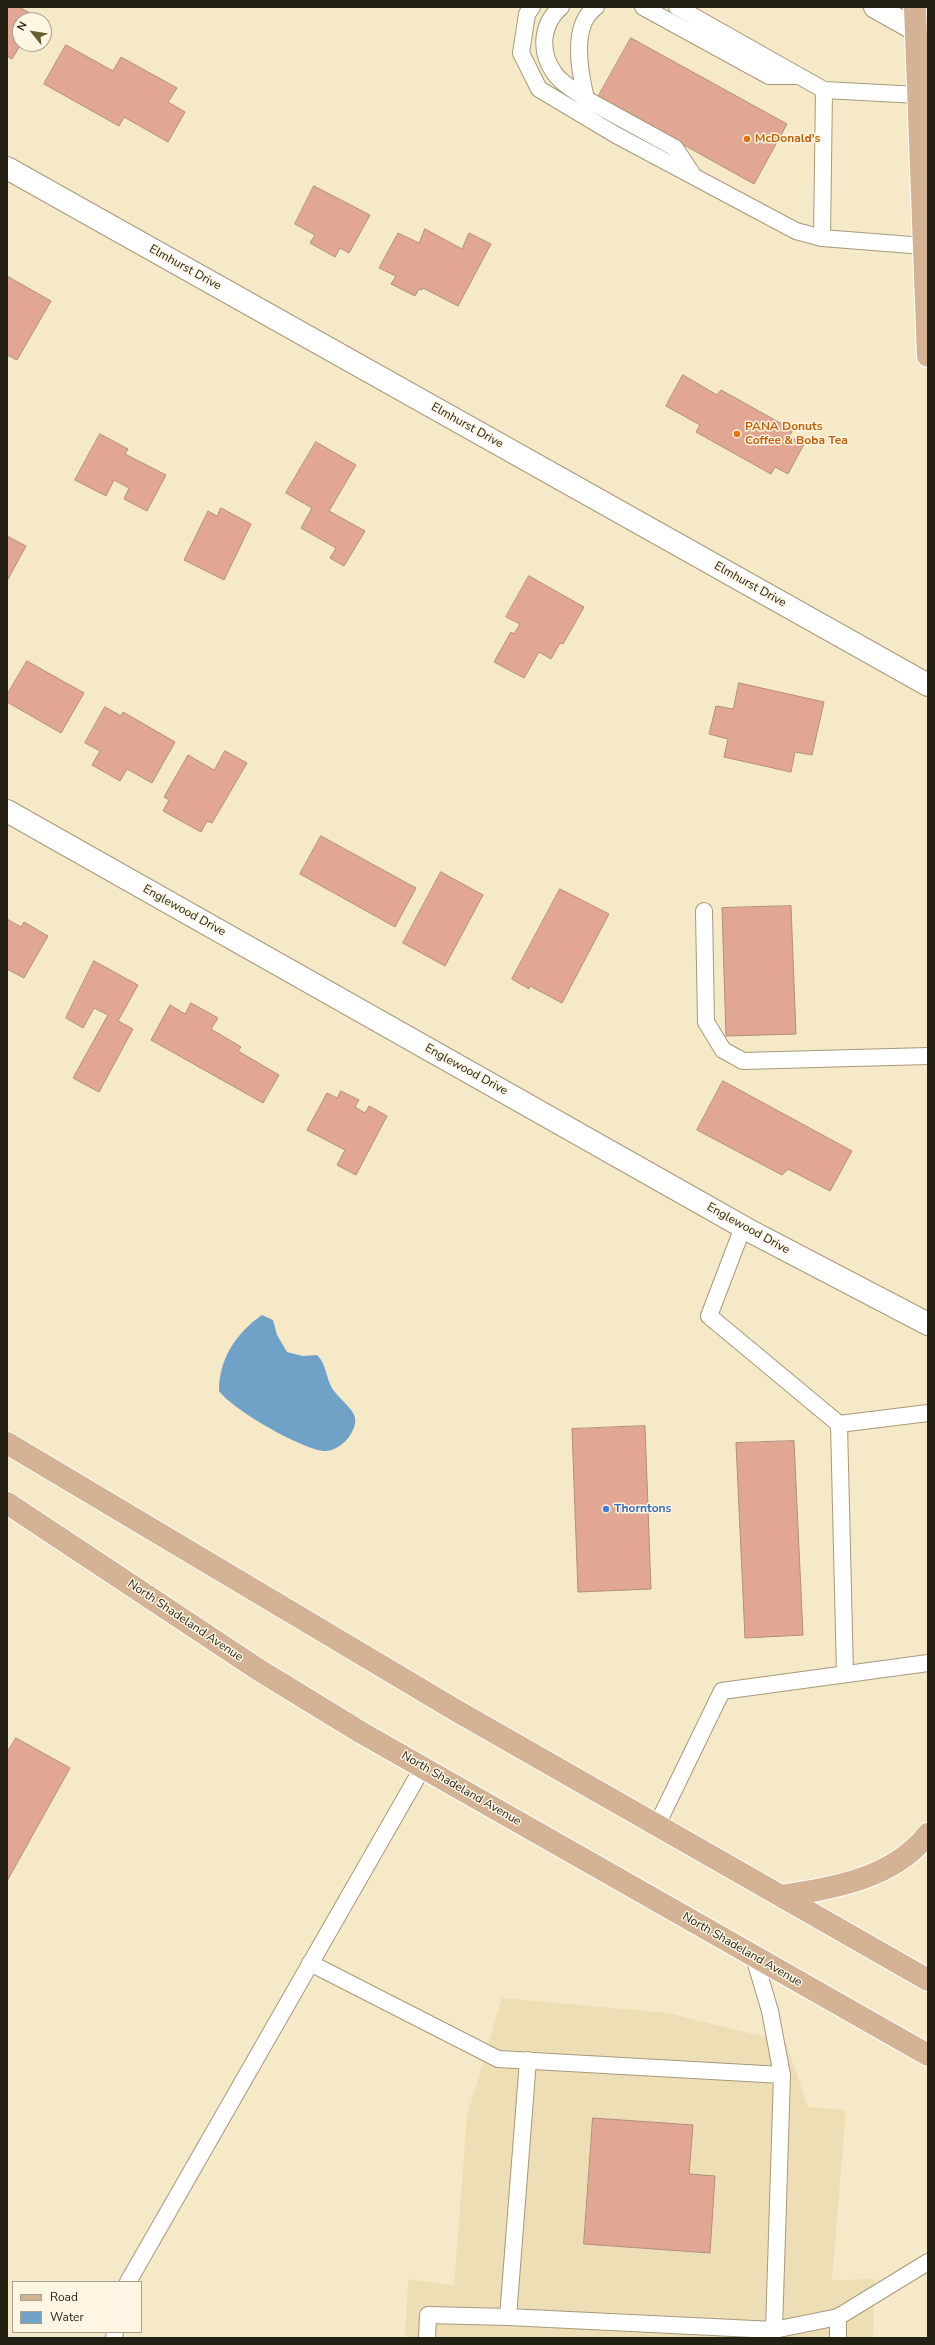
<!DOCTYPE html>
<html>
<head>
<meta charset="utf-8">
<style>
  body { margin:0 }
  #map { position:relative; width:935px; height:2345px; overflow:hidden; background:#f6e9c8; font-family:"Nunito Sans",sans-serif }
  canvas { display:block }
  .frame { position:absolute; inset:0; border:8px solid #241f13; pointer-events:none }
  .legend { position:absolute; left:12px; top:2281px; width:130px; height:52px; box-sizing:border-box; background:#fef6e2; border:1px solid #a7a08f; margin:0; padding:5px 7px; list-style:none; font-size:12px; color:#241f13 }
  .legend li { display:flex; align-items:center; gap:8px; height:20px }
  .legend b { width:20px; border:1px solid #a7a08f }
  .north { position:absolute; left:12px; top:12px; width:40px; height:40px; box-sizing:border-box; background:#fef6e2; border:1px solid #a7a08f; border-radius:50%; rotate:300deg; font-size:11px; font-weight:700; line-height:16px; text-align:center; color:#241f13 }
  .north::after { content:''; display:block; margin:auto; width:14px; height:18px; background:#68602c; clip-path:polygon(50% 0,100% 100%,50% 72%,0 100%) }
</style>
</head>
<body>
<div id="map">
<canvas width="935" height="2345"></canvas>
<div class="frame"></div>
<ul class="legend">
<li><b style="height:5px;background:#d4b395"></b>Road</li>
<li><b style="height:11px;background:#70a1c6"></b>Water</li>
</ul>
<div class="north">N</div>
</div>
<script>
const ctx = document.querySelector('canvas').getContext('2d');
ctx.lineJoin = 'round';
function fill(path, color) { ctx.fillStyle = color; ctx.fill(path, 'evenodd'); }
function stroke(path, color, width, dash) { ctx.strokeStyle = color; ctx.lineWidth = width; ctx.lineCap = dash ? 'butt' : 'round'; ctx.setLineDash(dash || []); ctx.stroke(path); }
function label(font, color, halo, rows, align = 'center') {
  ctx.font = font + ' "Nunito Sans",sans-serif'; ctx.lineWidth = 3; ctx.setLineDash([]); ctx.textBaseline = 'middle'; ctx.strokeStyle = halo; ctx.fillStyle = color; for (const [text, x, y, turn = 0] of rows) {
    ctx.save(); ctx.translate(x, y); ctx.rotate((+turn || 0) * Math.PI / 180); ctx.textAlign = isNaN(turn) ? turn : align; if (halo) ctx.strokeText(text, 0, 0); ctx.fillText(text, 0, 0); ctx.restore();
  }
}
const built = new Path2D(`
  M502,1998L668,2013L786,2042L808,2107L846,2110L832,2280L875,2279L873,2338H405L408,2279L454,2286L467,2116Z`);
const water = new Path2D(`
  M262,1315L273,1320L277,1335L287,1352L303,1356L317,1355C328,1366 325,1380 335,1392C347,1408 365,1414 349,1437C343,1445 333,1452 323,1451C300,1448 233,1410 219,1391C219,1359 236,1333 262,1315Z`);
const building = new Path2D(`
  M7,7H19L36,16L34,20H20L21,44L12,59L7,56Z
  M631,38L787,124L754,184L598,97Z
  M66,45L113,71L121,57L177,88L168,102L185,112L168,142L124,117L119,126L44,84Z
  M314,186L370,215L349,253L340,248L335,257L310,243L315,235L295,224Z
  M425,229L462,249L469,233L491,244L458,306L423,288L422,290L419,289L415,296L391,284L396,276L379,268L398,233L419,243Z
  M7,276L51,301L17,360L7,355Z
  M683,375L717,395L721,390L793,430L789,436L804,444L788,474L775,467L771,474L696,432L700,425L666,406Z
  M100,434L128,449L125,454L166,475L147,511L124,499L129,488L114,480L106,496L75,480Z
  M316,442L356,465L329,511L365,531L344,566L330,558L336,548L301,528L312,508L286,493Z
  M221,508L251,524L224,580L184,560L208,511L217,516Z
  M7,536L26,546L7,581Z
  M529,576L584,607L563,644L560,643L551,659L539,652L524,678L494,662L511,632L514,634L520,624L506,617Z
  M27,661L84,693L61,733L7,702V695Z
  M739,683L824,702L812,755L795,752L791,772L724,757L728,739L709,734L716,706L733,709Z
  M105,707L121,716L123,712L175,742L152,783L127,769L120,781L92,765L100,751L85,743Z
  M225,751L247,763L212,823L207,821L201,832L163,811L169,800L164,797L188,755L214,770Z
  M321,836L416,888L395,927L300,874Z
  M441,872L483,895L445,966L403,943Z
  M560,889L609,914L562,1003L530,986L529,989L512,979Z
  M791,906L796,1034L726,1036L722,908Z
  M7,919L21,927L24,922L48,936L24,978L7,969Z
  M94,961L138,985L118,1021L133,1029L99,1092L73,1078L108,1015L94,1008L83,1028L66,1018Z
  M191,1003L218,1018L211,1029L241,1047L238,1051L279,1075L263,1103L151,1040L170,1005L185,1014Z
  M723,1081L852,1151L830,1191L788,1169L782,1175L697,1130Z
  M341,1091L359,1100L355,1107L365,1113L369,1106L387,1116L356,1175L337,1165L345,1150L307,1130L327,1093L337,1098Z
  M645,1426L651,1589L578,1592L572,1429Z
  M794,1441L803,1635L745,1638L736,1443Z
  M16,1738L70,1768L7,1881V1753Z
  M593,2118L693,2125L689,2174L715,2176L710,2253L584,2244Z`);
const service = new Path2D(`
  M532,7L527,14L521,53L539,89L616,135L796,231L822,238L924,246
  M561,7C542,23 539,50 553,71C559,82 576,91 586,99
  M596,7C570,25 580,73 586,99L675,148L693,175
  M643,7L769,76H799
  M677,7L824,90L918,95
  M822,238L824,90
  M704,911L706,1022L723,1050L743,1061L928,1056
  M743,1227L709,1316L839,1424
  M845,1674L839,1424L928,1413
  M657,1825L722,1691L928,1663
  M310,1963L498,2059L782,2075L770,2011L754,1957
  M528,2060L508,2317L774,2330L838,2317L928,2262
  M128,2282L423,1767
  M838,2317V2338
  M774,2330L782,2075
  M114,2338L115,2332
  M427,2338L428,2315L508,2317`);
const minor = new Path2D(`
  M875,7L916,30
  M7,168L928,685
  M7,811L752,1232L928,1324`);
const primary = new Path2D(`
  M915,7L928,356
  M7,1443L457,1711L928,1980
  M7,1503L259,1670L362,1733L928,2055
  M781,1896C833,1888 893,1879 928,1834`);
const markers = [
  [747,139,4,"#e8710a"],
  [737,434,4,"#e8710a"],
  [606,1509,4,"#3f7fe0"]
];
const foodNames = [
  ["McDonald's",755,139],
  ["PANA Donuts",745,427],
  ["Coffee & Boba Tea",745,441]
];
const streetNames = [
  ["Elmhurst Drive",185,268,29],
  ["Elmhurst Drive",467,426,29],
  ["Elmhurst Drive",750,585,29],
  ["Englewood Drive",184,911,29],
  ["Englewood Drive",466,1070,29],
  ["Englewood Drive",748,1229,29],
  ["North Shadeland Avenue",185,1621,34],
  ["North Shadeland Avenue",461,1789,30],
  ["North Shadeland Avenue",742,1950,30]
];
const shopNames = [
  ["Thorntons",614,1509]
];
fill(built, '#eedeb6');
fill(water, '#70a1c6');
fill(building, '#e2a792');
stroke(building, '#b08e81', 1);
stroke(service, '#a69a7b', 18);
stroke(minor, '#a69a7b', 24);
stroke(primary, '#fff', 24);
stroke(service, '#fff', 16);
stroke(minor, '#fff', 22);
stroke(primary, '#d4b395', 22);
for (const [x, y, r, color] of markers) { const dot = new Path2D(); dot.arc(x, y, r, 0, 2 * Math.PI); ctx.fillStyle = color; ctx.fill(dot); stroke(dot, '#fef6e2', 1.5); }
label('bold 12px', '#c56008', '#fef6e2', foodNames, 'left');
label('12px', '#241f13', '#fef6e2', streetNames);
label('bold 12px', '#366cbe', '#fef6e2', shopNames, 'left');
</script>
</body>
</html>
